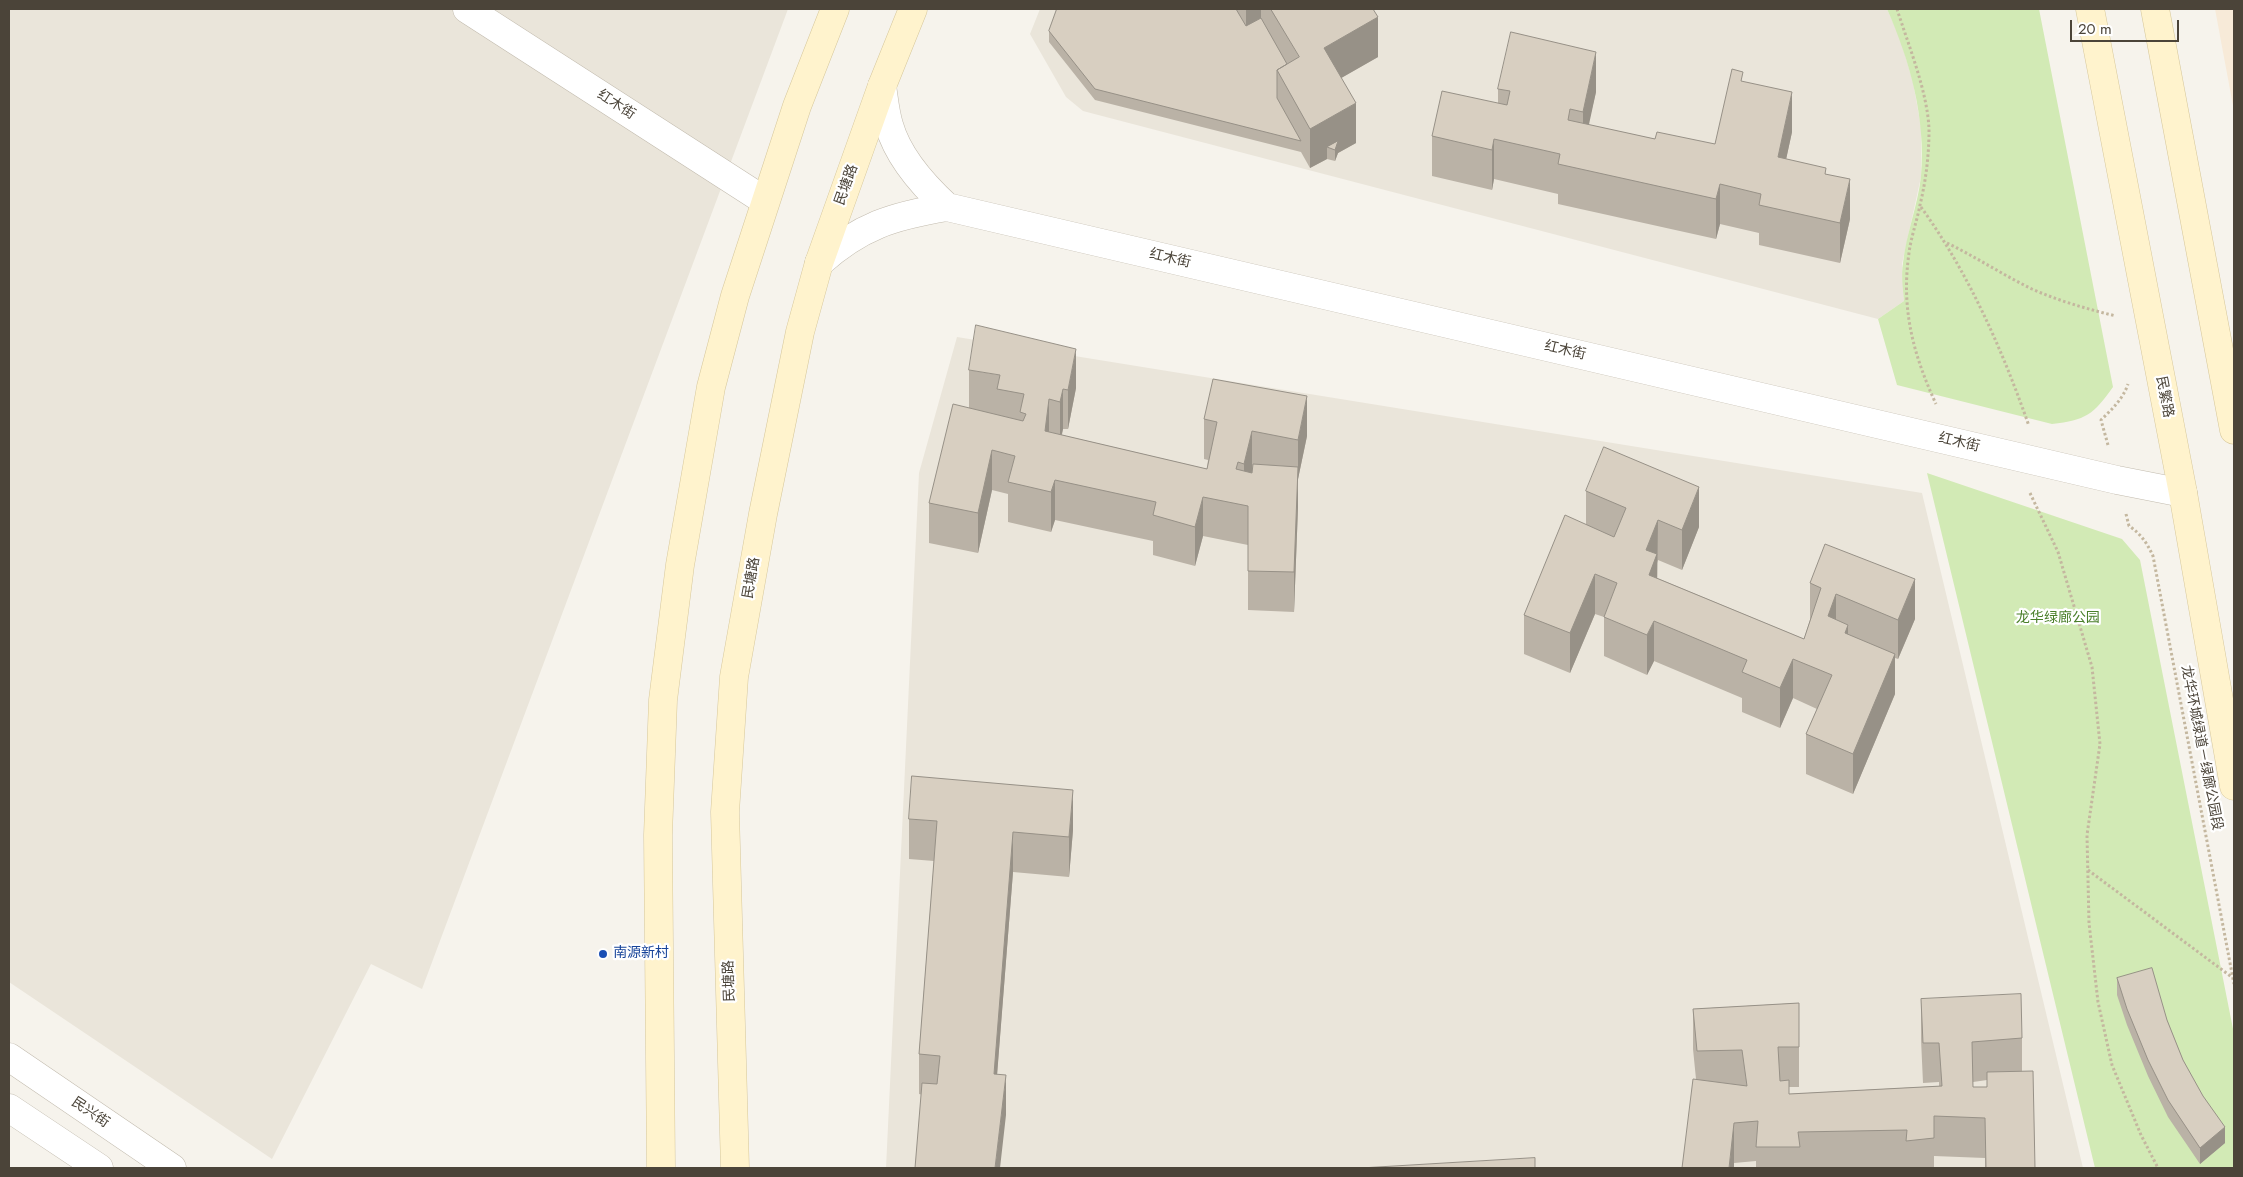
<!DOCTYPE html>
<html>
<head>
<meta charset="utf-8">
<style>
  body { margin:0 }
  #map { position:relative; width:2243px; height:1177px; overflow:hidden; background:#f6f3ec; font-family:Jost,sans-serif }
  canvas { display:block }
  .frame { position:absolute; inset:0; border:10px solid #4b4439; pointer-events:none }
  .scale { position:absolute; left:2070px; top:20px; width:109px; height:22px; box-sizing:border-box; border:2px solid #4b4439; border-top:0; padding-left:6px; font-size:15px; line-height:18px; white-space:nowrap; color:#4b4439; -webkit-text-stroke:4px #fff; paint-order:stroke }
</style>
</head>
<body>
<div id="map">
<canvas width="2243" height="1177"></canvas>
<div class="frame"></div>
<div class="scale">20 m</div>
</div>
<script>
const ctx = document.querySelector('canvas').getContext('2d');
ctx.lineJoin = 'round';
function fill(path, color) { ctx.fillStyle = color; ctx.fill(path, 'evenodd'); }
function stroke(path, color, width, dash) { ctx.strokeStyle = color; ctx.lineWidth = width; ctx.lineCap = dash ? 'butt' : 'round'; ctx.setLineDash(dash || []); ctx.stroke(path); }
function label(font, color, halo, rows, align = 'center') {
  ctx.font = font + ' Jost,"Noto Sans SC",sans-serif'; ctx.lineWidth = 4.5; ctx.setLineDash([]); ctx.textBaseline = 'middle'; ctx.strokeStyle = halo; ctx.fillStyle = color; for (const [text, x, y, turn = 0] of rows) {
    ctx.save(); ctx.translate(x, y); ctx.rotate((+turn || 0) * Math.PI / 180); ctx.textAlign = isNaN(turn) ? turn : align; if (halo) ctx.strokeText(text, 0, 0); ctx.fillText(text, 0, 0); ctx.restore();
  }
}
const residential = new Path2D(`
  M9,9H788L422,989L371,964L272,1159L9,982Z
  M1040,9H1887L1900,38L1913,82L1921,127V177L1902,264L1904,301L1878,319L1083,111L1066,97L1030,34Z
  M957,337L1922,493L2083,1168H886L919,473Z`);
const commercial = new Path2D(`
  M2215,9H2234V111Z`);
const green = new Path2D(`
  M1887,9H2039L2113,387C2093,415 2086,420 2052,424L1897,385L1878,319L1904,301C1903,288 1901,275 1903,263C1906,234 1918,205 1921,176C1926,118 1910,61 1887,9Z
  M1927,473L2122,539L2140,560L2234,1034V1168H2095Z`);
const path = new Path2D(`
  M1897,9C1908,44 1928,93 1929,130C1929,155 1926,180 1920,205C1917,221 1911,237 1909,253C1901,309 1913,354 1936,404
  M1921,207C1969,274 2002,349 2029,426
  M1947,243C1976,257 2003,275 2032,289C2059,301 2087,309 2116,316
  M2108,445L2101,420C2112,409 2123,399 2128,384
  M2030,493L2058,552L2092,667L2100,744L2087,835L2089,923L2098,1002L2112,1065L2141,1135L2158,1168
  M2126,514L2129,526C2141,534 2147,543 2153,556L2234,984
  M2088,870L2233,978`);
const minor = new Path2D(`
  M467,9L765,201
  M882,86C884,98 885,112 889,125C898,157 923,185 947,207
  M819,263C860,226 893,216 947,207L2117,480L2183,493`);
const tertiary = new Path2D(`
  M9,1057L172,1168
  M9,1108L99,1168`);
const secondary = new Path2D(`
  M2090,9L2183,493L2234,786
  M2155,9L2234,430
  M661,1168L658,835L663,700L680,565L711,387L735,296L797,106L835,9
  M735,1168L725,812L734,677L763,514L800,332L819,263L882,86L913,9`);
const wall = new Path2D(`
  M1057,9H1373L1378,57L1341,78L1356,143L1338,153L1335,161L1327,159L1310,168L1301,152L1095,100L1049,42V31Z
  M1743,81L1792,132L1786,159L1826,174L1850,219L1840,263L1759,245V233L1720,224L1716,239L1558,204V194L1494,179L1492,190L1432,176V136L1498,103V89L1596,92L1588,125L1655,139L1715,144Z
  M969,370L1076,388L1068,429H1063L1062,435L1207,469L1208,460L1204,459V419L1307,436L1298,479V507L1294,612L1248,610V545L1203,536L1195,566L1153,555V541L1055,520L1051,532L1008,522V494L992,490L978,553L929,543V503L969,408Z
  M1586,491L1699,527L1682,570L1658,560L1657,563V578L1804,639L1810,620V583L1915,619L1898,659L1895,658V694L1853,794L1806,774V734L1817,709L1793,698L1780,728L1742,712V698L1654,661L1647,675L1604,656V617L1595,614L1570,673L1524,654V615L1586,524Z
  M909,819L1073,830L1069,877L1013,872L997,1074L1006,1115L919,1094V1054L934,861L909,859Z
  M2117,978L2167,1020L2183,1060L2225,1143L2200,1164L2168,1117L2148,1076L2127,1025L2117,995Z
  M1921,999L2022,1038V1072L2035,1168H1985V1158L1934,1156V1168H1756V1161L1734,1163L1696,1079L1693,1049V1009L1799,1003V1087H1789V1094L1939,1086V1082L1923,1083L1921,1039ZM1987,1080V1087H1973V1082Z`);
const shadedWall = new Path2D(`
  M1246,9H1261V29L1246,38Z
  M1378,17V57L1329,85L1324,48Z
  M1596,52V92L1583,152V112Z
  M1792,92V132L1778,197V157Z
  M1356,103V143L1338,153L1335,161V150L1327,147V159L1310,168V129Z
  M1494,139V179L1492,190V150Z
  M1850,179V219L1840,263V223Z
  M1720,184V224L1716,239V199Z
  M1076,349V388L1068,429V390Z
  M1063,389V429L1060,441V402Z
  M1307,396V436L1298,479V440Z
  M1049,399V439L1045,431Z
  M1252,431V471L1244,504V464Z
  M992,450V490L978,553V513Z
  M1298,467V507L1294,612V572Z
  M1055,480V520L1051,532V492Z
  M1699,487V527L1682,570V530Z
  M1203,497V536L1195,566V527Z
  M1658,520L1657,594L1649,615L1646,550Z
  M1595,574V614L1570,673V633Z
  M1915,579V619L1898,659V620Z
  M1836,594V634L1828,616Z
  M1654,621V661L1647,675V635Z
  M1848,625V665L1845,633Z
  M1895,654V694L1853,794V754Z
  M1793,659V698L1780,728V688Z
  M1073,790V830L1069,877V837Z
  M1013,832V872L994,1114V1074Z
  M1006,1075V1115L1000,1168H995Z
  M1734,1123V1168H1729Z
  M2225,1127V1143L2200,1164V1148Z`);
const building = new Path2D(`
  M1057,9H1236L1246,26L1261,18L1287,64L1277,70V98L1301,141L1095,89L1049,31Z
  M1271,9H1373L1378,17L1324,48L1356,103L1310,129L1277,70L1299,57Z
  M1511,32L1596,52L1583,112L1570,109L1568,120L1655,139L1657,132L1715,144L1732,69L1743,72L1741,81L1792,92L1778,157L1826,168L1825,174L1850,179L1840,223L1759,205L1761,194L1720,184L1716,199L1558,164L1560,154L1494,139L1492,150L1432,136L1442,91L1507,105L1510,91L1498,89Z
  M1338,141L1335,150L1327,147Z
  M976,325L1076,349L1068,390L1063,389L1060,402L1049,399L1045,431L1207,469L1217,422L1204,419L1213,379L1307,396L1298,440L1252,431L1244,464L1238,462L1236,469L1252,473L1253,464L1298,467L1294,572L1248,571V506L1203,497L1195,527L1153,515L1156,502L1055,480L1051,492L1008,482L1015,456L992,450L978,513L929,503L953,404L1023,421L1026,414L1020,412L1024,394L997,389L1000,375L969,370Z
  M1604,447L1699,487L1682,530L1658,520L1646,550L1657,554L1649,575L1804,639L1821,588L1810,583L1825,544L1915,579L1898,620L1836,594L1828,616L1848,625L1845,633L1895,654L1853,754L1806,734L1832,675L1793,659L1780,688L1742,672L1747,660L1654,621L1647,635L1604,617L1617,583L1595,574L1570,633L1524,615L1565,515L1614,537L1626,508L1586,491Z
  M912,776L1073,790L1069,837L1013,832L994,1074L1006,1075L995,1168H915L922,1083L937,1084L940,1056L919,1054L937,821L909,819Z
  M2152,968L2167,1020L2183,1060L2203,1096L2225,1127L2200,1148L2168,1100L2148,1060L2127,1009L2117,978Z
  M2021,994L2022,1038L1972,1042L1973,1087H1987V1072L2033,1071L2035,1168H1986L1985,1118L1934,1116V1138L1906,1141L1907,1130L1798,1132L1800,1147H1756L1758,1121L1734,1123L1729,1168H1682L1693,1079L1747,1086L1742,1050L1697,1051L1693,1009L1799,1003V1047H1778L1780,1081L1789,1080V1094L1942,1086L1939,1043H1923L1921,999Z
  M1535,1158V1168H1361Z`);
const markers = [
  [603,954,5,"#1a4fb4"]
];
const streetNames = [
  ["红木街",616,105,33],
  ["民塘路",847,185,-70],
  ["红木街",1170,259,13],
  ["红木街",1565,351,13],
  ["民繁路",2164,397,79],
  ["红木街",1959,443,13],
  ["民塘路",752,578,-80],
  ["龙华环城绿道－绿廊公园段",2201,748,79],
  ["民塘路",730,981,-92],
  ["民兴街",90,1113,34]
];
const parkNames = [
  ["龙华绿廊公园",2058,619]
];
const transitNames = [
  ["南源新村",613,954]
];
fill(residential, '#eae5da');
fill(commercial, '#f7ead8');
fill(green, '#d2eab5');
stroke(minor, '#c2bbae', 29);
stroke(tertiary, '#c2bbae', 29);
stroke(secondary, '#d6c79b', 29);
stroke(path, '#c4b79f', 3, [2.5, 2.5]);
stroke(minor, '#fff', 28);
stroke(tertiary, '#fff', 28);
stroke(secondary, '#fff3cd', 28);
fill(wall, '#bab2a6');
fill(shadedWall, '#979187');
fill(building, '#d8cfc1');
stroke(building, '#979187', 1);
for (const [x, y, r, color] of markers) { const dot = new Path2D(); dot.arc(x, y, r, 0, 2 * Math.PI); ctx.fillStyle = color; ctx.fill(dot); stroke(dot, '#fff', 2); }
label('14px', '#4b4439', '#fff', streetNames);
label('14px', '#4a7f2a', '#fff', parkNames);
label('14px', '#164399', '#fff', transitNames, 'left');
</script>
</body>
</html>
